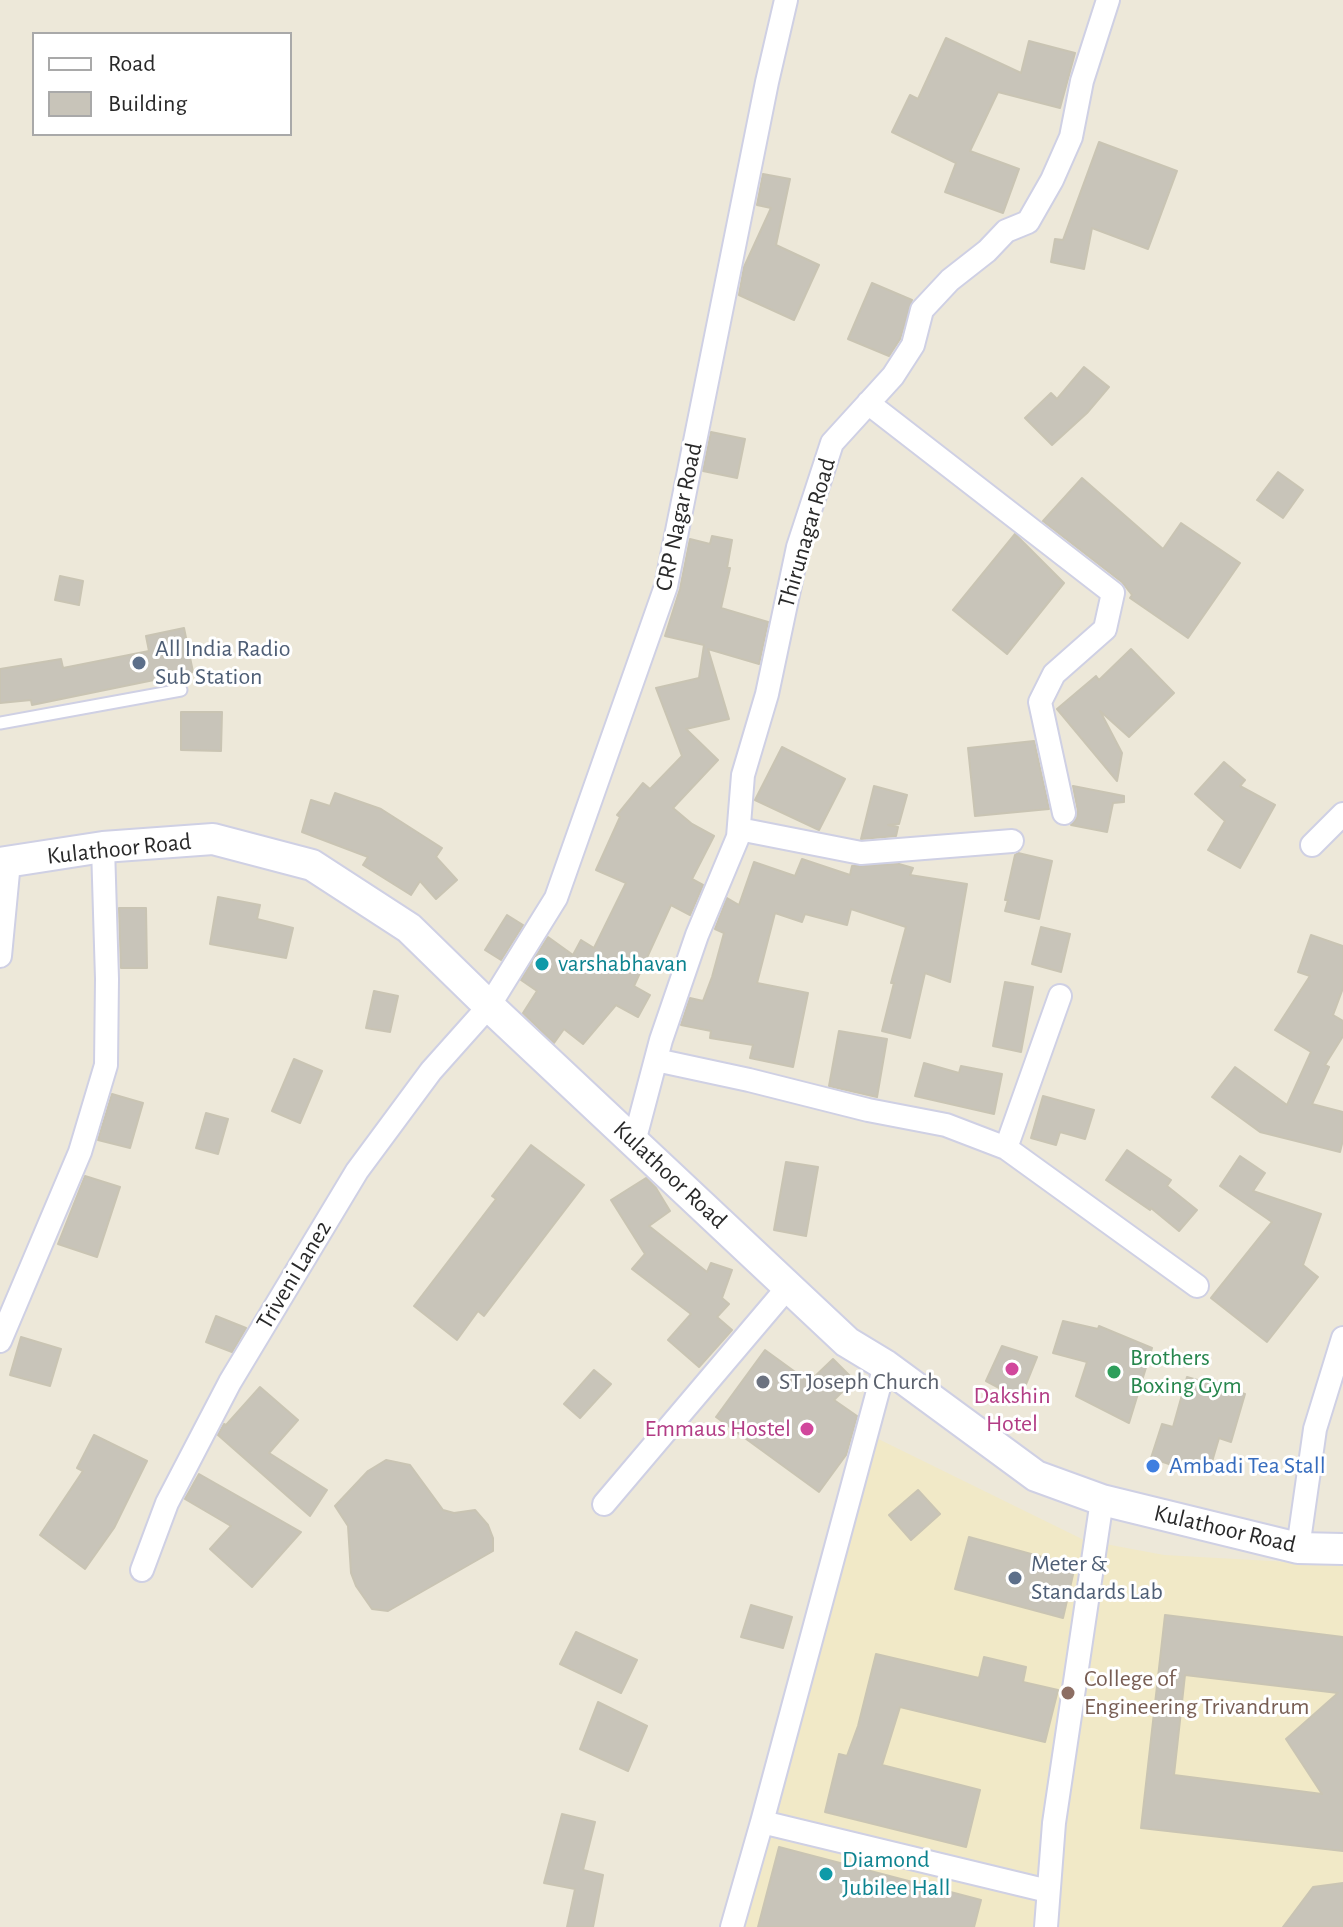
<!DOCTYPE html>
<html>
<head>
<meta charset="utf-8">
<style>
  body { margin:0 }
  #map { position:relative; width:1343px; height:1927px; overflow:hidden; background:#ede8d9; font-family:"Alegreya Sans",sans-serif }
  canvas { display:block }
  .legend { position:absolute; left:32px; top:32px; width:260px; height:104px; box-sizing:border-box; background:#fff; border:2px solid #a9a9a9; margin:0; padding:10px 14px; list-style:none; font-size:24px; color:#292929 }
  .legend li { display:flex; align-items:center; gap:16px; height:40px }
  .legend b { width:40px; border:2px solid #a9a9a9 }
</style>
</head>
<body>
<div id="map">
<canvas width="1343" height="1927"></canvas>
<ul class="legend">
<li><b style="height:10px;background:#fff"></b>Road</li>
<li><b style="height:22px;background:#c8c4b9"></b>Building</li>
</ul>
</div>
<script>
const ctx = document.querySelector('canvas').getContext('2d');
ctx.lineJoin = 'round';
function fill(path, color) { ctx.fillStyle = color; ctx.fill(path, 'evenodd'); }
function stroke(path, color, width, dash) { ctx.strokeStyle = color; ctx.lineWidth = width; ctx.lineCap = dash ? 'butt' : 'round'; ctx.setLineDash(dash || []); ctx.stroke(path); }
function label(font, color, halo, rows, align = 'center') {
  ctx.font = font + ' "Alegreya Sans",sans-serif'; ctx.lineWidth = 6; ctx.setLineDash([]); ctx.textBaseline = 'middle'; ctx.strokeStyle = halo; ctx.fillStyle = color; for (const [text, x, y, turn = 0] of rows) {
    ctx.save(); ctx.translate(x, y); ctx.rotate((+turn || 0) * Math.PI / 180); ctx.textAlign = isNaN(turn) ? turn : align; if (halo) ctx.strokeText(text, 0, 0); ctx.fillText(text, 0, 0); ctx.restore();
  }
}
const education = new Path2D(`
  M858,1429L1084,1540L1164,1555L1343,1565V1927H737Z`);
const building = new Path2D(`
  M946,38L1021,73L1029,41L1075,53L1060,108L998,92L970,151L1019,169L1003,213L945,192L956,163L892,132L910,95L918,99Z
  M1099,142L1177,171L1148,249L1092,228L1084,269L1051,262L1055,239L1063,240Z
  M763,174L790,179L776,245L819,265L794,320L739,295L744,267L771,208L757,205Z
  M872,283L912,300L900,339L889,356L848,339Z
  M1084,367L1109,387L1087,413L1052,445L1025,418L1051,393L1057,399Z
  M711,432L745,439L737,478L703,471Z
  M1278,472L1303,490L1283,518L1257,500Z
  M1082,478L1163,549L1181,523L1240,563L1188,638L1130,598L1132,595L1122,582L1043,521Z
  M1015,534L1064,583L1007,654L953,610Z
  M712,536L732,540L727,568H730L721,608L768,622L759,664L708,649L729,719L686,729L718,760L673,808L692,824L714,836L692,879L703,885L690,915L671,905L634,986L650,995L638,1017L616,1005L583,1044L564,1029L554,1043L523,1013L537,991L521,980L548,937L573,955L581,940L594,948L626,883L596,870L620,817L617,815L643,783L650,789L682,756L656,688L699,678L704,645L665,636L680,589L690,539L710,544Z
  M60,576L83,581L79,605L55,600Z
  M184,628L193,672L32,705L31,700L0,703V669L61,659L63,668L149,651L146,636Z
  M1131,649L1174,693L1129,737L1100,711L1122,753L1117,781L1057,709L1096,676L1099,680Z
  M181,712H222L221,751L181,750Z
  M1034,741L1049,809L975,816L968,748Z
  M782,747L845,779L819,830L755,800Z
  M1224,762L1245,780L1240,786L1275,805L1240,868L1208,850L1225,821L1195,794Z
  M874,786L907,795L899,824L888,825L898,827L896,836L861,839Z
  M1073,786L1124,796V802L1113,803L1107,832L1071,825L1077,818L1078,811Z
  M335,793L381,809L442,848L436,857L457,880L436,899L420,881L411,895L363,865L368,857L302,832L311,800L330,806Z
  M1018,853L1052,861L1039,919L1005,911L1008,900H1005L1015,855Z
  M802,859L850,875L852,866L899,864L913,868L910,875L967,884L950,982L925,973L910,1038L882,1031L894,983H891L906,927L851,909L847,925L805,914L802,922L775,913L757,983L808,993L793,1067L750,1058L753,1045L710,1038L711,1031L681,1025L690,998L703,1001L712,977L724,933L715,929L727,898L739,905L754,862L795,876Z
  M218,897L260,905L257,919L293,928L286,958L210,944Z
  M119,908H146L147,968H121Z
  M507,915L523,925L501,960L485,950Z
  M1041,927L1070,934L1061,972L1032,964Z
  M1311,935L1343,946V988L1333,1015L1343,1021V1036L1325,1065L1329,1067L1312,1104L1343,1112V1140L1340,1152L1260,1132L1212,1097L1235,1067L1287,1105L1311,1052L1275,1030L1310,976L1298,972Z
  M1005,982L1033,987L1021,1052L993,1046Z
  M374,991L398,996L390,1032L366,1028Z
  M839,1031L887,1039L877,1097L829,1086Z
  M294,1059L322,1071L300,1123L272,1111Z
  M924,1063L959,1073L961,1066L1002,1074L994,1114L915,1096Z
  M112,1094L143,1103L130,1148L98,1140Z
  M1043,1096L1094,1110L1085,1139L1060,1132L1056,1145L1031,1138Z
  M206,1113L228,1119L218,1154L196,1148Z
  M531,1145L584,1185L484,1316L478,1311L457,1340L414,1306L496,1199L492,1196Z
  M1127,1150L1171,1180L1167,1186L1197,1210L1179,1231L1151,1208L1150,1210L1106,1180Z
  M1240,1156L1265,1173L1253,1191L1321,1214L1303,1265L1318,1277L1267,1342L1211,1298L1272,1222L1220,1186Z
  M786,1162L818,1167L806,1236L774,1230Z
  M85,1176L120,1187L97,1257L58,1244Z
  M646,1178L656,1188L670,1211L649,1226L707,1272L711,1263L732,1270L722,1298L729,1304L717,1317L732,1330L699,1367L668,1340L691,1314L632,1269L645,1254L611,1200Z
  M216,1316L246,1328L232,1352L206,1342Z
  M1063,1321L1098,1329L1099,1326L1152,1348L1129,1423L1076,1396L1087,1362L1053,1353Z
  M21,1337L61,1349L50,1386L10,1375Z
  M1002,1346L1037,1357L1020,1399L986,1381Z
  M765,1350L809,1382L833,1359L854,1380L834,1400L857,1416L846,1455L819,1492L716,1417Z
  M594,1370L611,1384L580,1418L564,1404Z
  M1187,1377L1245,1394L1231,1442L1219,1438L1209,1472L1182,1465L1181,1468L1151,1458L1162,1424L1173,1427Z
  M260,1387L298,1420L269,1453L327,1490L310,1516L218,1435L224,1424L226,1425Z
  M94,1435L147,1461L114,1528L85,1569L40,1535L83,1471L77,1468Z
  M386,1460L410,1465L443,1510L454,1513L475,1510L488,1525L493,1538V1551L388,1611L372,1609L356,1586L351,1573L348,1526L335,1506L368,1471Z
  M199,1474L301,1532L252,1587L210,1549L231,1526L185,1499Z
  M918,1490L940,1514L911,1540L889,1515Z
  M969,1537L1075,1566L1063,1618L955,1589Z
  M751,1605L792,1617L783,1648L741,1637Z
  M1165,1615L1343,1637V1851L1141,1828ZM1185,1675L1338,1693L1286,1739L1322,1794L1174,1775Z
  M576,1632L637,1660L621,1693L560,1664Z
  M876,1654L979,1678L984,1657L1026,1667L1023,1682L1058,1690L1045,1742L900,1707L882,1765L980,1790L966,1847L825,1812L839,1754L847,1756L858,1726Z
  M598,1702L647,1726L628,1771L580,1749Z
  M562,1814L595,1822L583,1870L603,1875L593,1927H567L575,1889L544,1883Z
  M779,1847L981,1900L974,1927H758Z
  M1343,1883V1927H1283L1313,1887Z`);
const lane = new Path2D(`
  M0,723L181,690`);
const street = new Path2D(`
  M868,403L1113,593L1105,629L1054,674L1040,702L1064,813
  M739,829L861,853L1012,841
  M1312,845L1343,814
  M0,956L9,862
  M656,1060L749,1080L868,1110L946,1125L1006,1148L1197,1286
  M634,1142L661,1040L697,935L738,837L743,775L767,694L798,547L832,443L893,376L913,345L922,310L950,280L987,251L1006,231L1028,222L1052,180L1071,137L1082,81L1108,0
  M1006,1148L1060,996
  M0,1341L80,1152L106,1065L107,979L103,847
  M885,1365L762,1822L1048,1891
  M604,1504L788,1287
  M1298,1548L1315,1429L1343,1338
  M142,1570L167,1503L230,1382L357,1171L431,1071L489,1006L556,898L666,586L767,82L786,0
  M732,1927L762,1822
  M1046,1927L1054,1823L1102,1500`);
const secondary = new Path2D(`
  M0,863L103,847L213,839L312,865L409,928L489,1006L847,1342L885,1365L1036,1476L1102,1500L1298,1548L1343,1549`);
const markers = [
  [139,663,8,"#5c6f8a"],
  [542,964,8,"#0f9aa8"],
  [1012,1369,8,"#d1479c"],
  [1114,1372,8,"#2e9e5b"],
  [763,1382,8,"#6b7280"],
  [807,1429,8,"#d1479c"],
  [1153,1466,8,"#3f7fe0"],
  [1015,1578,8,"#5c6f8a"],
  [1068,1693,8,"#8d6e63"],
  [826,1874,8,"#0f9aa8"]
];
const streetNames = [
  ["CRP Nagar Road",679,517,-78],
  ["Thirunagar Road",807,533,-74],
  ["Kulathoor Road",119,849,-6],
  ["Kulathoor Road",670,1175,43],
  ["Triveni Lane2",294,1275,-59],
  ["Kulathoor Road",1225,1529,13]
];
const serviceNames = [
  ["All India Radio",155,649],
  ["Sub Station",155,677],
  ["Meter &",1031,1564],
  ["Standards Lab",1031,1592]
];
const cultureNames = [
  ["varshabhavan",558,964],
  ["Diamond",842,1860],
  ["Jubilee Hall",842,1888]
];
const leisureNames = [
  ["Brothers",1130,1358],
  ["Boxing Gym",1130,1386]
];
const worshipNames = [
  ["ST Joseph Church",779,1382]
];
const hotelNames = [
  ["Dakshin",1012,1396],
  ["Hotel",1012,1424],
  ["Emmaus Hostel",791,1429,"right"]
];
const shopNames = [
  ["Ambadi Tea Stall",1169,1466]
];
const educationNames = [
  ["College of",1084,1679],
  ["Engineering Trivandrum",1084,1707]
];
fill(education, '#f1e9c7');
fill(building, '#c8c4b9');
stroke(building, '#c9c4b3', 2);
stroke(lane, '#cfd0e4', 15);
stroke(street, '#cfd0e4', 26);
stroke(secondary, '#cfd0e4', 34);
stroke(lane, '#fff', 11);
stroke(street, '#fff', 22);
stroke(secondary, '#fff', 30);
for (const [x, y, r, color] of markers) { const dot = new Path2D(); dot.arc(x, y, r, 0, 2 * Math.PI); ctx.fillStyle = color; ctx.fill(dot); stroke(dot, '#fff', 3); }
label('24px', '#292929', '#fff', streetNames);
label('24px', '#4e5e75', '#fff', serviceNames, 'left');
label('24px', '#0d838f', '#fff', cultureNames, 'left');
label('24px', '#27864d', '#fff', leisureNames, 'left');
label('24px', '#5b616d', '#fff', worshipNames, 'left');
label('24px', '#b23c85', '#fff', hotelNames);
label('24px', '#366cbe', '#fff', shopNames, 'left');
label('24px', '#785e54', '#fff', educationNames, 'left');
</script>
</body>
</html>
